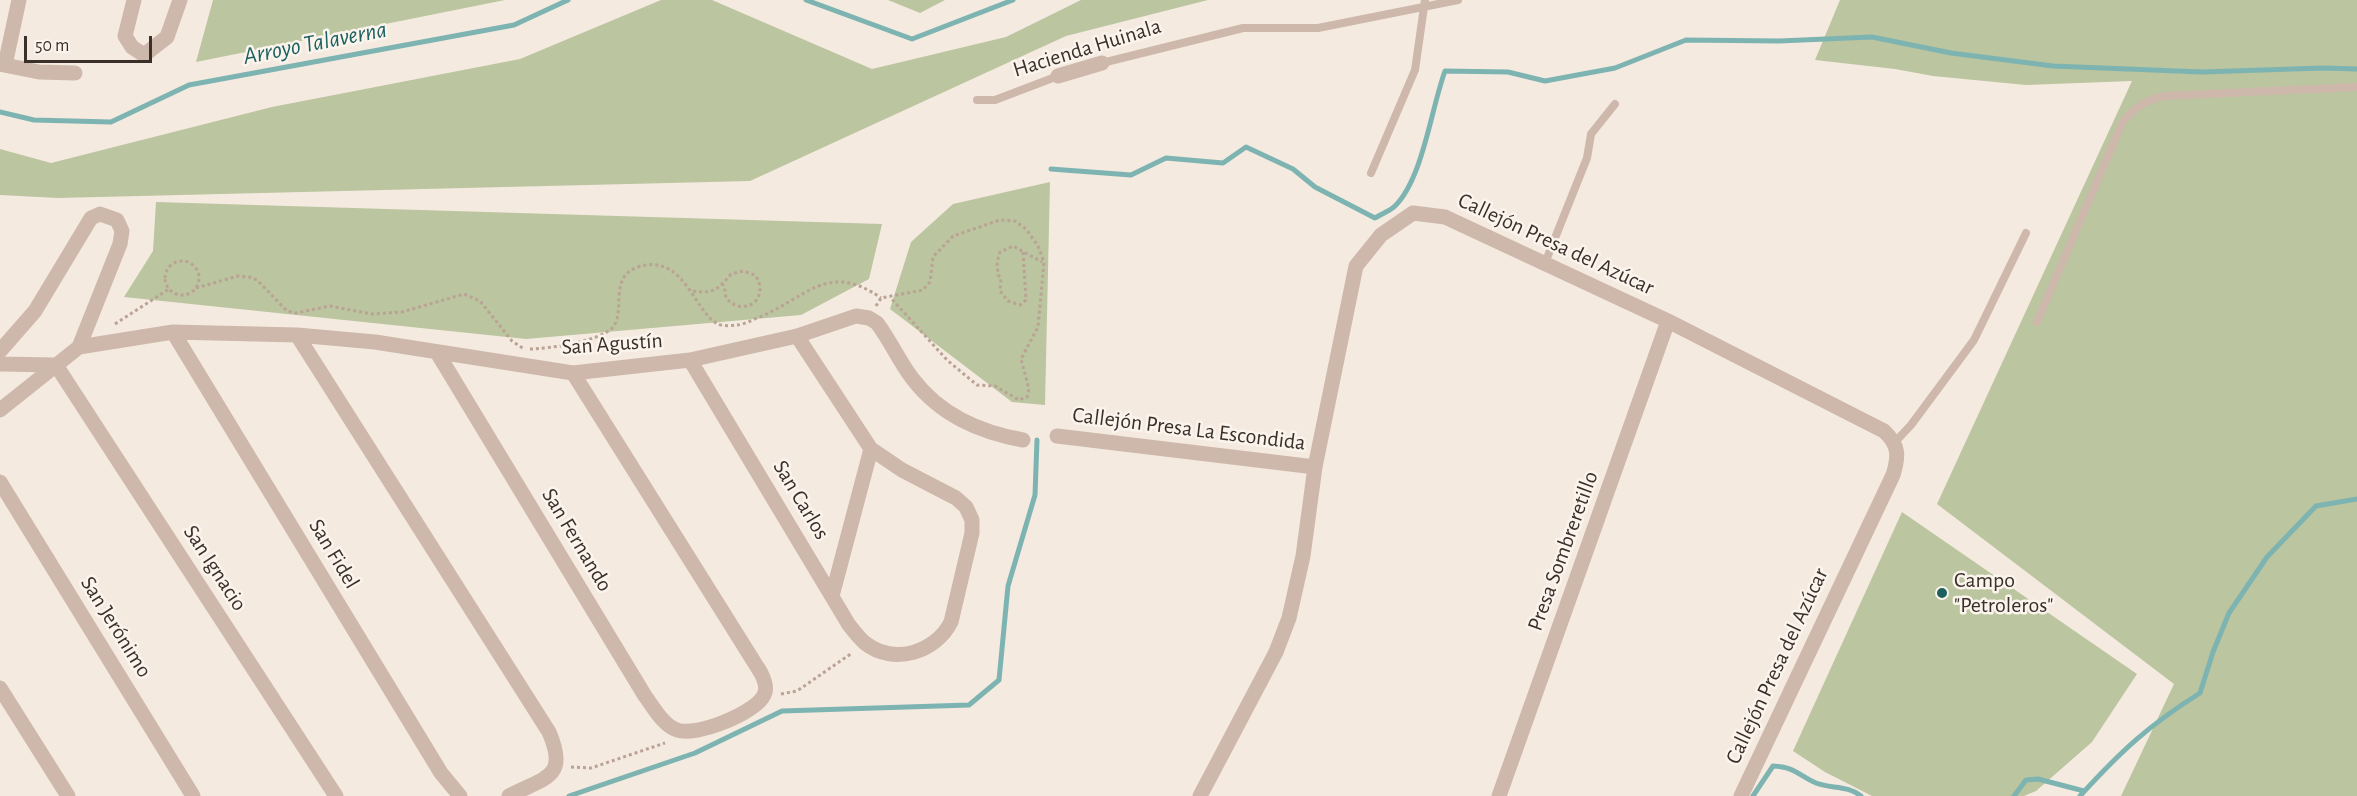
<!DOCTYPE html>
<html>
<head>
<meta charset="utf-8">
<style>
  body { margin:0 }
  #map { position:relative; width:2357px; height:796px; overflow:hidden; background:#f5eae0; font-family:"Alegreya Sans",sans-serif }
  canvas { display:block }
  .scale { position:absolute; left:24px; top:36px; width:128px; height:27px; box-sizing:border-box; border:3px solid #3b2f2a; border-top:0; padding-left:8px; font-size:18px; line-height:21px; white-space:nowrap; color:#3b2f2a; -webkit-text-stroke:4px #fbf4ed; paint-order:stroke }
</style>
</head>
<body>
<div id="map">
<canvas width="2357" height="796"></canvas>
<div class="scale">50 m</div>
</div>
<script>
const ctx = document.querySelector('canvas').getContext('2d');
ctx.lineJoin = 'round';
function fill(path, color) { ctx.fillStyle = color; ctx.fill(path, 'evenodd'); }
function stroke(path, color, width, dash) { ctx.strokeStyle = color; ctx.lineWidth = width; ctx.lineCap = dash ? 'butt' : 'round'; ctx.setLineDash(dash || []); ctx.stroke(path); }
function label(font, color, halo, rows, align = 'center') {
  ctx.font = font + ' "Alegreya Sans",sans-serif'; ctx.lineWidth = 5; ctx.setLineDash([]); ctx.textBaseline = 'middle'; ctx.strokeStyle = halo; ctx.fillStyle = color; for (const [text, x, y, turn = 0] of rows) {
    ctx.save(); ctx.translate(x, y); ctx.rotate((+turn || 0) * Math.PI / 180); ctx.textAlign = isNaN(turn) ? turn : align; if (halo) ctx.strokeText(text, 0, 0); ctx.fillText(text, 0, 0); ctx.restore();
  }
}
const green = new Path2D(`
  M213,0H505L196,62Z
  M661,0H712L872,69L1006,37L1081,0H1208L1066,36L750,181L58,198L0,195V149L51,163L272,107L520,59Z
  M888,0H945L920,13Z
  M1840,0H2357V796H2121L2174,684L1937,504L2132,81L2026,85L1933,76L1895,69L1815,60Z
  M1050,182L1045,405L1012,402L890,309L911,242L953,204Z
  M156,202L882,224L869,279L801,315L526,339L124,297L153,251Z
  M1902,512L2137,674L2092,742L2036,791L2024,796H1872L1825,772L1793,751Z`);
const stream = new Path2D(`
  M806,0L912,39L1013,0
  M0,112L34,120L111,122L189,85L514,25L568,0
  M1051,169L1131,175L1166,158L1223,163L1246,147L1293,169L1315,187L1375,218C1381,214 1390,211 1395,206C1423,178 1431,109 1445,71L1508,72L1545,81L1615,68L1686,40L1779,41L1872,37L1951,53L2053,66L2202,72L2323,68L2357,69
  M569,796L695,753L782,711L969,705L999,680L1008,586L1035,495L1037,440
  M1753,796L1773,766C1795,767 1798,775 1816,783C1831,789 1847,785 1861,796
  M2014,796L2026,780L2038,779L2084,791
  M2080,796C2121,751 2149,725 2200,693L2213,652L2229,613L2267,557L2316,506L2357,499`);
const path = new Path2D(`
  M1023,252L1026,300L1020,305L1008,301L1000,291L1001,278L998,275L997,262L1000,252L1013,246L1042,262
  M165 278a17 17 0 1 1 34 0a17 17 0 1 1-34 0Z
  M196,288L238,276L249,277L257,280L287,311L296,313L330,306L372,314L402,312L464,294L480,301L512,341L524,349
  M693,291C715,294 718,289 731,274L743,271L755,275C762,285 762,294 754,303C743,309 734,307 726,298L724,285
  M876,306L881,298L923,290L930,282L933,257L953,236L1000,220L1015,221L1026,229L1038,246L1044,262L1038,327L1021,359L1029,389L1027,397L1019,400L995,386L977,385L947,360L890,297
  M115,324L169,289
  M530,349C547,349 602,341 613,327C626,311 608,277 638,267C684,252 694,312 718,324C722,326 730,326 736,325C743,325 750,321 757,318C806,299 827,260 881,298
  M781,694L797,691L852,653
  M571,767L591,768L665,743`);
const lane = new Path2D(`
  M1102,63L1243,28H1318L1458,0
  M977,100H995L1058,76
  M1371,173L1415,70L1425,0
  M1545,263L1587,158L1591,134L1615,104
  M2037,322L2122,123C2135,107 2144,101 2164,96L2357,87
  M1895,442L1911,425L1974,340L2026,233`);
const street = new Path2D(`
  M134,0L125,36L132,47L144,55L167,37L180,0
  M0,64L39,72L75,73
  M5,65L19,0
  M1058,76L1102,63
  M173,332L441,773L460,796
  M297,335L549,732C569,778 545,777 509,796
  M79,347L173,332L297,335L375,342L573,373L690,360L797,336L856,316L869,318L877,323C890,340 899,361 912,378C940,415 979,432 1023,440
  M0,351L35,311L91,218L100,214L117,220L122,231L120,244L79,347L0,410
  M438,354L645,696C654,708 663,725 677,730C696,737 756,713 764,695C768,688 764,679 761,673L573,373
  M690,360L849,625C854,631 859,638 865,643C894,666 936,652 951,622L972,533V520L966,507L956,498L902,470L871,449L797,336
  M0,364L56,365L336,796
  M1057,436L1315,467
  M0,482L193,796
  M832,596L871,449
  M0,688L68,796
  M1200,796L1276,652L1289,618L1303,556L1315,467L1356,266L1381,235L1413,213L1445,217L1668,321L1884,431C1899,445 1899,456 1893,475L1741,796
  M1499,796L1668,321`);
const markers = [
  [1942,593,6,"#1d6060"]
];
const streetNames = [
  ["Hacienda Huinala",1087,48,-17],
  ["Callejón Presa del Azúcar",1556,244,25],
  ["San Agustín",612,344,-4],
  ["Callejón Presa La Escondida",1189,429,7],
  ["San Carlos",801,500,59],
  ["San Fernando",577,540,59],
  ["Presa Sombreretillo",1563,551,-70],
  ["San Fidel",334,554,59],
  ["San Ignacio",215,568,57],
  ["San Jerónimo",116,627,58],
  ["Callejón Presa del Azúcar",1777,666,-65]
];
const poiNames = [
  ["Campo",1954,580],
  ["\"Petroleros\"",1954,605]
];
const waterNames = [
  ["Arroyo Talaverna",315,43,-11]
];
fill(green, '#bbc59f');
stroke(stream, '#7db4b2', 5);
stroke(path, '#baa295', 3, [3, 3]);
stroke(lane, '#ceb8ab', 8);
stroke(street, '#ceb8ab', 15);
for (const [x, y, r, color] of markers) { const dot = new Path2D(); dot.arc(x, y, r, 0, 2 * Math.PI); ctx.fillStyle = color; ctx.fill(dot); stroke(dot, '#fbf4ed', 2); }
label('22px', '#3b2f2a', '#fbf4ed', streetNames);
label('22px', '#3b2f2a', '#fbf4ed', poiNames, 'left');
label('italic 24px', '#1d6060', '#fbf4ed', waterNames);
</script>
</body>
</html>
